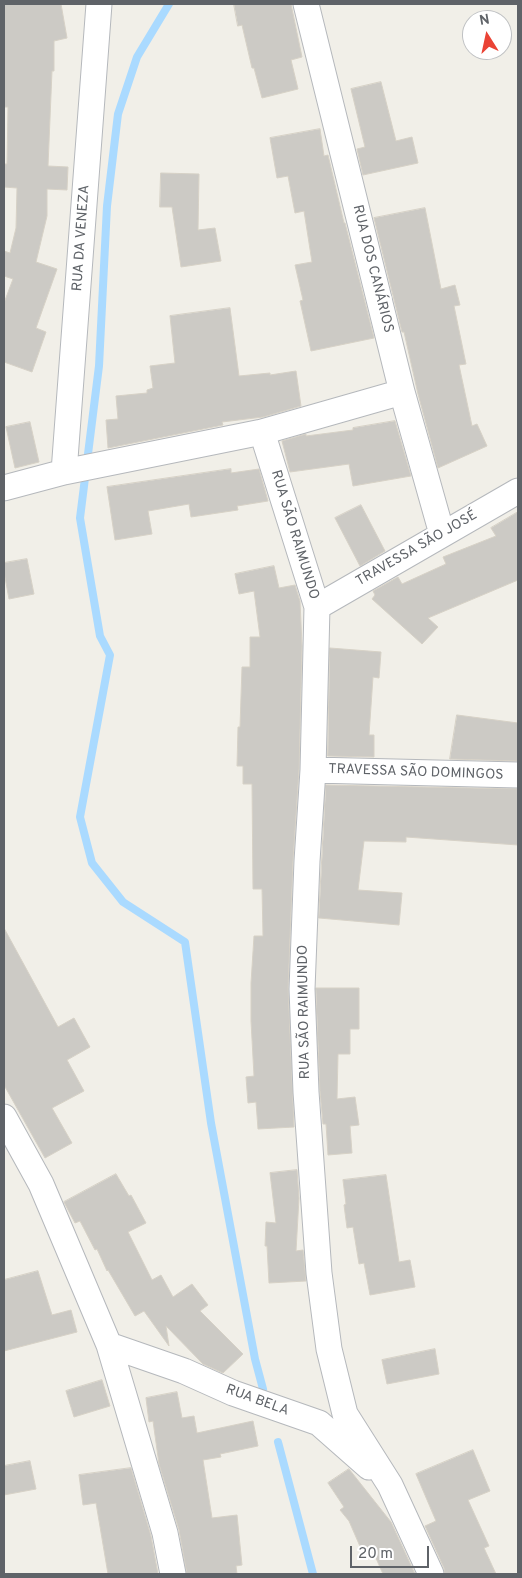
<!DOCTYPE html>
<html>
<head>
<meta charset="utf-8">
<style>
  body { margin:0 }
  #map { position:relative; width:522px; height:1578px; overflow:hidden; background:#f1efe8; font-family:Overpass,sans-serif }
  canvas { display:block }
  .frame { position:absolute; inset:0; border:5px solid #5f6368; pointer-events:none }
  .north { position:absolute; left:462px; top:10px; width:50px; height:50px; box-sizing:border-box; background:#fff; border:1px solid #bfc1c3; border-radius:50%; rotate:350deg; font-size:14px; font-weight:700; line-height:20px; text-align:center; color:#5f6368 }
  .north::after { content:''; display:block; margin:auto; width:18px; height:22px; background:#ea4335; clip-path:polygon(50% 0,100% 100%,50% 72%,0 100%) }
  .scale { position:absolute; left:350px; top:1546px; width:79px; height:22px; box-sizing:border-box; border:2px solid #5f6368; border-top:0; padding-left:6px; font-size:15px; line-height:18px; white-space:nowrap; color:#5f6368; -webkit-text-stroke:4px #fff; paint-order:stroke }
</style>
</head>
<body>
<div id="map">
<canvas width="522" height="1578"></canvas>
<div class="frame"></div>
<div class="north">N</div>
<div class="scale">20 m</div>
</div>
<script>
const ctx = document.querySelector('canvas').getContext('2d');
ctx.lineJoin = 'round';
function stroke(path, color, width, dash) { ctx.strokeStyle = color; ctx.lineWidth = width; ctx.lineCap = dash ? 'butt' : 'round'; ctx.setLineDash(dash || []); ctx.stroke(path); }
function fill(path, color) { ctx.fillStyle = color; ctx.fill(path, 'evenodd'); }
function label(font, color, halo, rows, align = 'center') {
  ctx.font = font + ' Overpass,sans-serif'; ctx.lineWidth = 4; ctx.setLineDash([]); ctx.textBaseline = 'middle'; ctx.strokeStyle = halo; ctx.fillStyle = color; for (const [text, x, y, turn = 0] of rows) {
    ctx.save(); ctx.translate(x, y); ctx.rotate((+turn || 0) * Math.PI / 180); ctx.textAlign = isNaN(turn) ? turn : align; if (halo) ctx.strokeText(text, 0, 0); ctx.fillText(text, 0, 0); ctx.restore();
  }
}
const stream = new Path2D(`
  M169,4L137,57L118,114L107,206L99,366L80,518L100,636L110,655L80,817L92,863L123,902L185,942L211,1123L255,1359L263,1389
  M278,1442L313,1574`);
const building = new Path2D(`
  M4,4H61L67,38L54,41V71H52L48,166L68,167L67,190L47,189V216L36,262L57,269L36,328L46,332L32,372L4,362V303L13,279L4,276V251L10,253L16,228L17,188L4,187V164H7L8,107H4Z
  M234,4H291L302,57L291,60L298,89L262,98L254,68H252L242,25L238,26Z
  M381,82L396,141L412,137L418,163L363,175L357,149L365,147L351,89Z
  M320,129L324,156L328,155L344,223H345L374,338L311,351L300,301L303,300L295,265L312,262L304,211L295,213L288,176L277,178L270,138Z
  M161,173L199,174L198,230L215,228L221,261L181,267L172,207H160Z
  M425,208L441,289L455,285L460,305L454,306L466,364L459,365L472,426L477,424L487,446L438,468L418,394L404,332H402L374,218Z
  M230,308L239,376L270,373V375L296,371L301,406L263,417L222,422L223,425L108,448L106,420L118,419L116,396L147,393V390L153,388L150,366L175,363L170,316Z
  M395,421L411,476L353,486L349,464L290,472L282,441L306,434V436L353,430V428Z
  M30,422L39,462L15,468L6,427Z
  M231,469V473L259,469L268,501L237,506L238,510L191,517L189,504L148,511L152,534L115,540L107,487Z
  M361,505L385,551L360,566L335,518Z
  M518,512V580L428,618L438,627L422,644L372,599L375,595L373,591L398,577L402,584L446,564L443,557L496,536L491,528Z
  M27,559L34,594L9,599L4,572V563Z
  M274,566L279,588L295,585L300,601L302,646L299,769L293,860L288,988L294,1127L258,1129L256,1102L248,1103L246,1077L254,1076L251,1021V983L254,936H263L262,889H253L252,784H243V766H237L238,727H240L242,667H250V637H260L254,591L239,594L235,574Z
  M330,648L381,652L379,678L373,677L369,735H374V757L328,756Z
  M457,715L518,723V761L450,759Z
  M326,785L518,789V845L406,837V842L364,841L358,890L402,893L399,925L319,918Z
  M4,928L58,1027L74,1018L90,1047L67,1060L84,1091L52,1108L72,1143L45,1158L4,1085Z
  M316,988H359V1029H350V1054H338L337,1099L355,1097L359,1125L350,1126L352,1153L328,1155L326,1124H323L320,1091Z
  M297,1170L299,1198L296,1251L303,1250L306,1281L269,1283L267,1246H265L266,1222L276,1223L270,1173Z
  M116,1174L129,1196L131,1195L146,1223L128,1232L152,1280L161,1275L173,1297L192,1284L208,1305L200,1311L243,1354L223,1373L203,1364L166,1326L169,1346L144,1311L135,1316L108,1270L107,1271L97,1249L95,1250L80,1221L75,1223L67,1208L64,1202Z
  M386,1175L399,1262L410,1260L415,1287L370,1295L364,1263L359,1264L353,1227L347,1228L344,1205L346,1204L343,1180Z
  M38,1271L52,1315L71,1310L77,1332L4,1351V1280Z
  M435,1349L439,1374L387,1384L382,1360Z
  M102,1380L110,1406L74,1417L66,1391Z
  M177,1392L182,1418L194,1416L197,1433L253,1421L258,1446L220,1454L221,1457L203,1460L212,1518L237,1515L242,1565L236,1566L237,1574H187L179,1530L159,1464L153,1421L149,1422L146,1398Z
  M473,1450L490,1491L468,1500L489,1546L484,1548L496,1574H445L444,1568L425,1526L436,1521L416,1474Z
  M30,1461L36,1489L4,1495V1466Z
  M131,1468L151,1536L158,1574H108L96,1503L83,1505L79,1475Z
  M349,1469L391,1522L415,1574H383L371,1547L362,1551L349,1521L340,1510L344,1507L328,1483Z`);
const street = new Path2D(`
  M306,4L402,392L442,534
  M262,432L317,607L313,770L307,861L302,989L306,1092L319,1273L329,1349L345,1414L390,1485L431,1574
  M64,472L99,4
  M4,488L64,472L262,432L402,392
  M317,607L518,491
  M313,770L518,775
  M4,1117L41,1184L109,1345L165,1533L173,1574
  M109,1345L184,1371L233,1393L319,1423L369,1467`);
const streetNames = [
  ["RUA DA VENEZA",82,238,-86],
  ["RUA DOS CANÁRIOS",372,269,76],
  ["RUA SÃO RAIMUNDO",294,535,73],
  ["TRAVESSA SÃO JOSÉ",417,549,-30],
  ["TRAVESSA SÃO DOMINGOS",416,773,2],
  ["RUA SÃO RAIMUNDO",305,1012,-91],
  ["RUA BELA",257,1401,20]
];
stroke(stream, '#aadaff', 8);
fill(building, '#cccac5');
stroke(building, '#d6d1c6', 1);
stroke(street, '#b5b8bc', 27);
stroke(street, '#fff', 25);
label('14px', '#5f6368', '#fff', streetNames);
</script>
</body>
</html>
